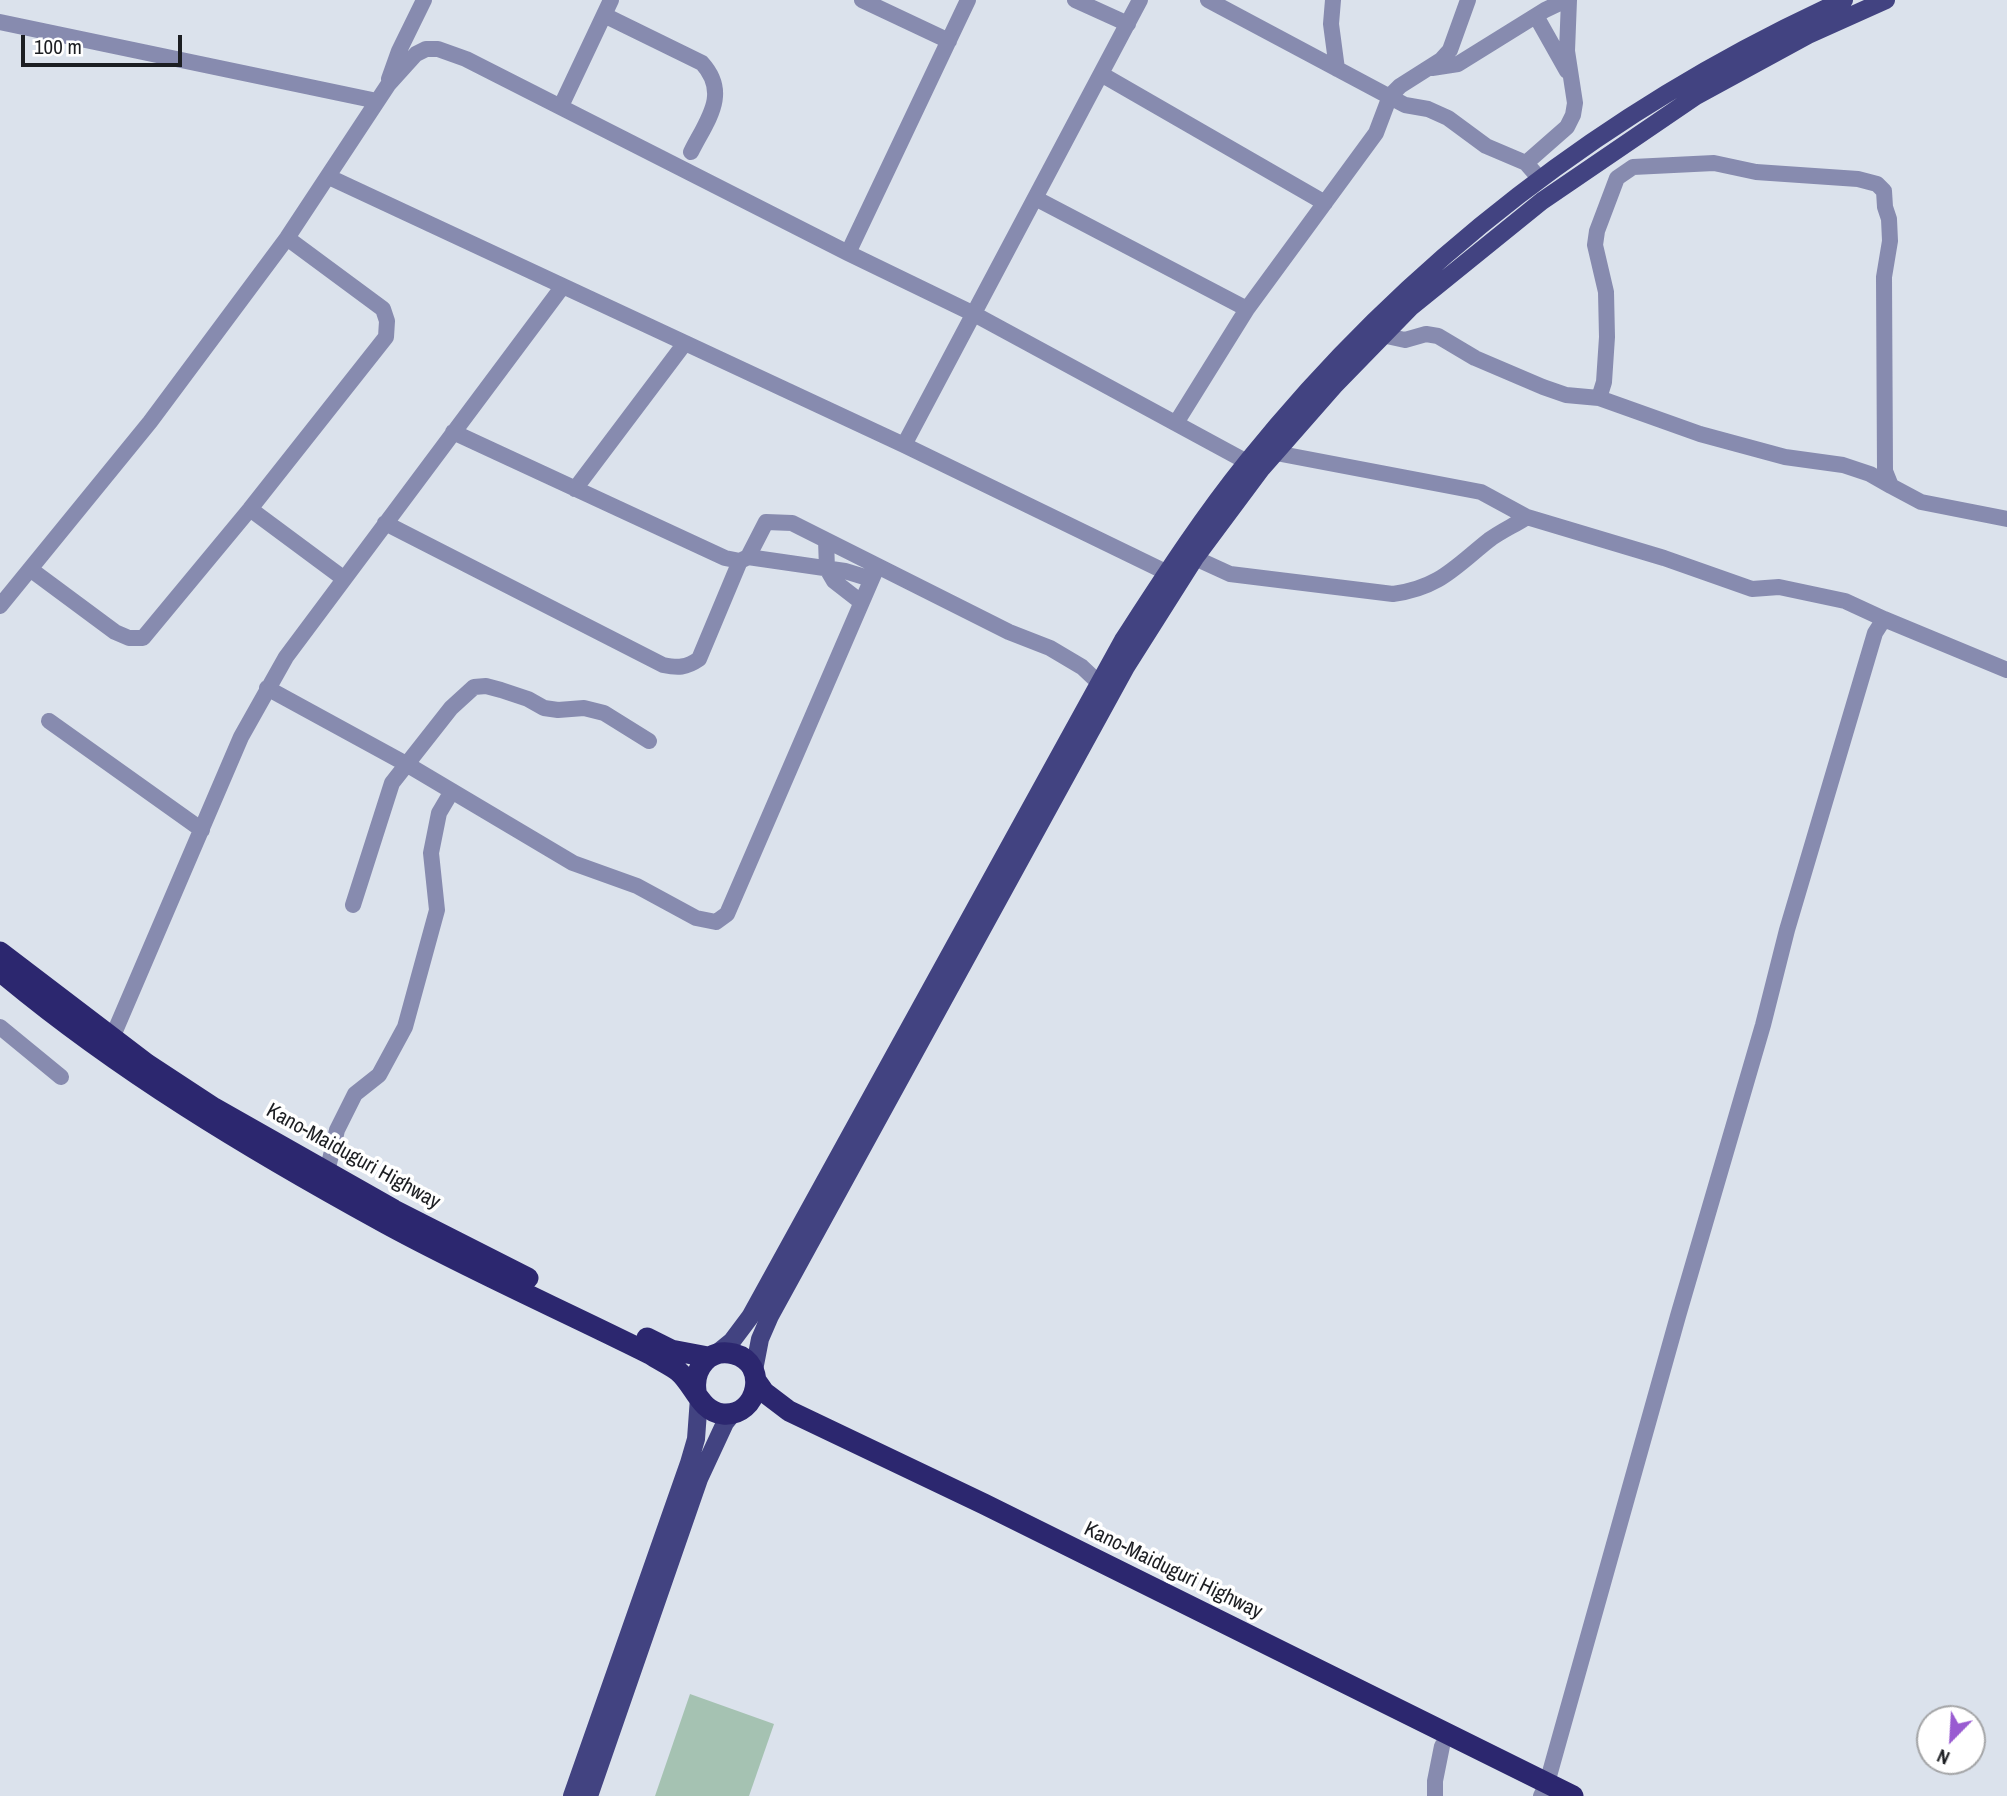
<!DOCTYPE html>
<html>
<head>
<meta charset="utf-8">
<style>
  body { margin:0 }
  #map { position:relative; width:2007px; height:1796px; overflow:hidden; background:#dbe2ec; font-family:"Archivo Narrow",sans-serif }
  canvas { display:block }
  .north { position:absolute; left:1916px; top:1705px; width:70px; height:70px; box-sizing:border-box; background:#fff; border:2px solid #a4a5a7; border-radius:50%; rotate:204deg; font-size:19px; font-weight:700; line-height:28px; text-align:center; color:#1c1e22 }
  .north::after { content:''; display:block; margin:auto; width:24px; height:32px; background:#995bd1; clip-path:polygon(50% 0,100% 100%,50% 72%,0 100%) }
  .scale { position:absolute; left:21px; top:35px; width:161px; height:32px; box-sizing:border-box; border:4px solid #1c1e22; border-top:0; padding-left:9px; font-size:21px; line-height:24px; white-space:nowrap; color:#1c1e22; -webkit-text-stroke:5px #fff; paint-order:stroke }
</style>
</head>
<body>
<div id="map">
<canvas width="2007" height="1796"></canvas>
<div class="north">N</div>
<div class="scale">100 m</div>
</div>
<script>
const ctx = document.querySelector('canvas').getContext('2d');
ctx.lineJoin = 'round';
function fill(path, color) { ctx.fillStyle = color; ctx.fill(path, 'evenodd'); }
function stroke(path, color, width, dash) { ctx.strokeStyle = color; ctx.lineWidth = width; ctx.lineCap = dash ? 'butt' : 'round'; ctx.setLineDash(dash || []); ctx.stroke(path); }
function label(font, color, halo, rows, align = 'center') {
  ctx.font = font + ' "Archivo Narrow",sans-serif'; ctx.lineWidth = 7; ctx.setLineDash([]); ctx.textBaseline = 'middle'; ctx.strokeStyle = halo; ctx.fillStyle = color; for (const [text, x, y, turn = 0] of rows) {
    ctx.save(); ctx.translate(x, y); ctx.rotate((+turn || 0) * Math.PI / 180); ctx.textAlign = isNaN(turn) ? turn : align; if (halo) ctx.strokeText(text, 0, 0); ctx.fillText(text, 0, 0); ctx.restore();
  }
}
const green = new Path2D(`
  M690,1694L774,1724L749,1796H655Z`);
const minor = new Path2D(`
  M862,0L949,41
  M1075,0L1128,24
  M1208,0L1405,105L1428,109L1448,118L1486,146L1526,163L1539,178
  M1333,0L1331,24L1337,69
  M604,15L702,63C730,94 707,120 691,152
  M1536,16L1567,71
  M0,22L377,101
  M1432,68L1458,64L1545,10L1566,0
  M1101,74L1325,203
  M389,79L399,51L424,0
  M561,106L611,0
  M1526,163L1567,127L1573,115L1575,103L1567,51L1569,0
  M329,177L904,445L1178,578
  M1035,198L1247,309
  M848,253L968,0
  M1382,335L1405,340L1426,334L1438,336L1475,358L1543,387L1566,395L1599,398L1700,434L1785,457L1843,465L1870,474L1891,486
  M1599,398L1604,382L1607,337L1606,292L1595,245L1597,231L1617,178L1633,167L1714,163L1756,172L1858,179L1877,184L1884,191L1885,207L1889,219L1890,241L1884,277L1885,471L1891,486L1921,502L2007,519
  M1176,423L1247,309L1376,133L1390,96L1400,86L1441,60L1450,50L1468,0
  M453,432L725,558L740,561L748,557L766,522L792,523L1009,632L1050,648L1082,667L1099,683
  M904,445L1140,0
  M1276,453L1481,492L1527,517L1664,558L1752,589L1779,587L1845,601L1884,619
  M575,489L685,343
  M250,509L343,578
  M385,523L663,665C678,668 686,668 699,659L740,561
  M826,540L827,569L834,581L861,602
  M748,557L845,571L871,579
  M1195,558L1230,574L1393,594C1439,588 1455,567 1489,540C1501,531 1515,525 1527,517
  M30,569L115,632L129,638H143L250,509L386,337L387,321L383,309L287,238
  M0,606L150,422L287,238L388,85L416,54L426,49H438L466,59L848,253L974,314L1247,462
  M267,688L408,765L573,863L637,886L696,918L716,922L727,914L877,567
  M49,721L202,830
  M353,905L392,783L451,708L474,687L486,686L501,690L528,699L544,708L558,710L584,708L604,713L649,741
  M0,1027L61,1077
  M112,1038L241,737L286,657L563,286
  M327,1172L337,1130L355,1094L379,1075L405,1027L437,910L431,853L439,813L452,791
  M1435,1796V1781L1442,1746
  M1541,1796L1547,1783L1678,1316L1763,1025L1787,930L1875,633L1884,619L2007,670`);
const major = new Path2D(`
  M716,1354L732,1341L750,1317L1123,640C1162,580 1201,519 1247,462C1406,263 1612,105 1844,0
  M754,1370L760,1339L770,1316L1126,667L1195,558L1262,468L1334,386L1411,307L1542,201L1696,96L1808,35L1886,0
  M572,1796L689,1463L696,1439L699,1398
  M589,1796L699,1479L725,1423L733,1413`);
const highway = new Path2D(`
  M0,952L147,1064L214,1108L394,1210L528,1278
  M0,971C118,1070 250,1149 385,1223C471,1270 562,1310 650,1354C659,1360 670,1365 678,1371C694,1384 700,1412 723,1414C759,1417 769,1363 734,1354C709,1347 693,1369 696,1391
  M647,1338L671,1350L708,1357
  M757,1382L764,1392L789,1411L984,1504L1573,1796`);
const streetNames = [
  ["Kano-Maiduguri Highway",353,1157,29],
  ["Kano-Maiduguri Highway",1173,1571,26]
];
fill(green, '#a5c2b2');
stroke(minor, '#878baf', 16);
stroke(major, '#424381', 18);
stroke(highway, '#2c276f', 21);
label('21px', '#1c1e22', '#fff', streetNames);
</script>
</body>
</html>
